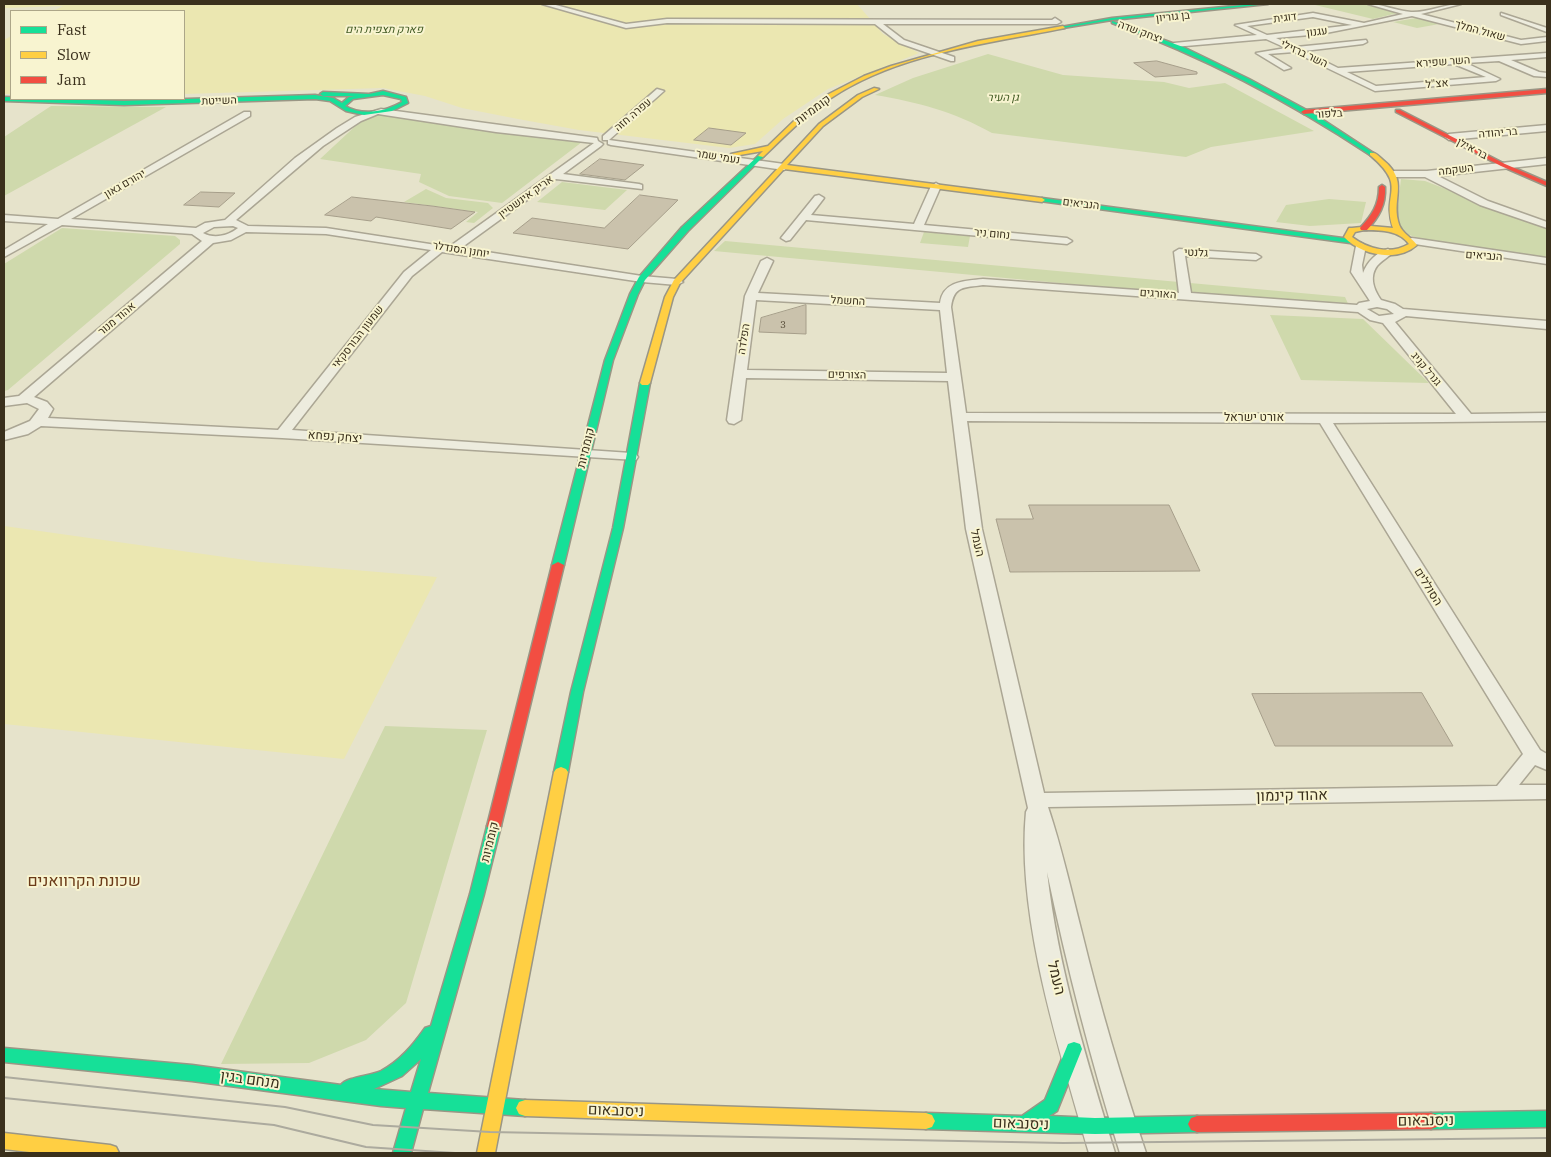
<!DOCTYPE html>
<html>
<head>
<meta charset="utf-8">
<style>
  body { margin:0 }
  #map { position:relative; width:1551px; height:1157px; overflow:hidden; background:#e6e3cb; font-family:"IBM Plex Serif",serif }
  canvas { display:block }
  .frame { position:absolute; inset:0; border:5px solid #3a301c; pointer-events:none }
  .legend { position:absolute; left:10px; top:10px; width:175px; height:90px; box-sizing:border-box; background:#f8f4d0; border:1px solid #aca688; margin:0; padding:6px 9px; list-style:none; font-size:15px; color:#3a301c }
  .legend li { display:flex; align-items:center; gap:10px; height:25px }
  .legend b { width:25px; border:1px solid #aca688 }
</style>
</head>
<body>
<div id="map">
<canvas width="1551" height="1157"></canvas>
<div class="frame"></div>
<ul class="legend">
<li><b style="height:6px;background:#16e098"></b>Fast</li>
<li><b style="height:6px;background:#ffcf43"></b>Slow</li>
<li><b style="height:6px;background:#f24e42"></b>Jam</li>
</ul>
</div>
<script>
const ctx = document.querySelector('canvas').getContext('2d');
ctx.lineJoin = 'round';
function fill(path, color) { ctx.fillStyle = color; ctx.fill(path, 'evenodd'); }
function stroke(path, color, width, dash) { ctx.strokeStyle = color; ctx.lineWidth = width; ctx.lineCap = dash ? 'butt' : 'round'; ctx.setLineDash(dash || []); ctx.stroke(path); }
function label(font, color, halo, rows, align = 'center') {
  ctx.font = font + ' "IBM Plex Serif",Heebo,serif'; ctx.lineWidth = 4; ctx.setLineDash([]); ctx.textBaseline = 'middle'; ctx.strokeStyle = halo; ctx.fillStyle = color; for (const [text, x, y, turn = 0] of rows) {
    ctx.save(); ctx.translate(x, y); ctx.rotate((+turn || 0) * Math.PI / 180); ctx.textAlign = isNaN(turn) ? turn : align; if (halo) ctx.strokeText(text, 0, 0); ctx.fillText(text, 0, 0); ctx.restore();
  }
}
const green = new Path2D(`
  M1311,4H1366L1402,12L1373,19Z
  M1422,17L1445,23L1417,28L1393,22Z
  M988,54L1063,75L1164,82L1189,88L1225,83L1314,131L1211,147L1186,157L992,133C955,112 917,102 875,95L913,78Z
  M51,106L166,107L4,196V137Z
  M381,114L578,140L582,142L502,203L449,196L419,182L421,174L320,159L363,119Z
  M1401,179L1425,181L1547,228V257L1425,240L1409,235L1396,222Z
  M562,182L627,190L605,210L537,202Z
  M426,189L446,198L488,203L493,208L474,223L466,222L478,212L404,202Z
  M1329,199L1366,202L1361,223L1310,226L1276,222L1286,205Z
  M62,228L175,236L180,240V244L8,390L4,391V264Z
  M924,232L970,236L968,247L920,243Z
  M725,241L1345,297L1351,310L714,251Z
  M1270,315L1363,319L1429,383L1301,380Z
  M385,726L487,730L406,1003L366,1040L309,1063L221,1064Z`);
const sand = new Path2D(`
  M4,4H857L883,34L919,53L828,89L783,119L755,144L729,148L579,130L518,119L462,108L425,96L383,88L184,94V11H53L63,6L4,8Z
  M11,36V94H4V40Z
  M4,526L260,562L437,577L344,759L4,724Z`);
const building = new Path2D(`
  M1157,61L1197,72V74L1155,77L1134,63Z
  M709,128L746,133L731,145L694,140Z
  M600,159L644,165L625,180L580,174Z
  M201,192L235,193L219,207L184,205Z
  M640,195L678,200L628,249L513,233L532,218L604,228Z
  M352,197L432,206L475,212L451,229L376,217L371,221L325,215Z
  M806,305V334L759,332L761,318Z
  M1029,505H1169L1200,571L1010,572L996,519H1033Z
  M1422,693L1453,746H1275L1252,694Z`);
const street = new Path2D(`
  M542,4H552L626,24L667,19L1052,20L1055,18L1061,22L1057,24H883L904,40L954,57V61H951L899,43L875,24L667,23L626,28Z
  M1368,4C1383,4 1396,11 1411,12C1427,13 1445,4 1461,4L1421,14L1521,40L1547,37V41L1521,44L1412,16L1321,34L1276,38L1296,47L1366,40L1367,42L1363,44L1304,51L1338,68L1547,53V57L1511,60L1539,72L1547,73V77L1534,76L1499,61L1466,63L1500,79L1496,81L1375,91L1294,52L1268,54L1291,68L1284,70L1256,53L1286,48L1266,39L1174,47L1170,45L1174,43L1257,35L1235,25L1313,13L1364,23L1403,14ZM1313,17L1352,25L1267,35L1247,26ZM1454,64L1486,77L1376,86L1347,72Z
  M1501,13L1547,28V32L1501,15Z
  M657,89L664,91L609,140L784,164L789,167L784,170L611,145L608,144V140H603V136Z
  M381,109L597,138L598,141L603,144L601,146L563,174L639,184L642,185V189L556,179L461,248L642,276L677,279L683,282L677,285L642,282L442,252L412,276L292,430L631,453L636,454L638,457L636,460L282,438L41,426L28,434L4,440V432L30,421L39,409L27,403L4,406V398L19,396L202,241L192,234L62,225L4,257V250L48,224L4,221V215L58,219L244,112H250V116L71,219L196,228L205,223L225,220L295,158L337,128L355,117ZM378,114L496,132L594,143L449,247L326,228L248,226L236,220L323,146L361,121ZM233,226L238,228C228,236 214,239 203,233L214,227ZM246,232L326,234L431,250L404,272L278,430L48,418L53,409L47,402L34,397L213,243L231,240Z
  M1547,125V131L1449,140L1445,137L1449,134Z
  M1547,158V164L1438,176L1488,201L1547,222V228L1480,205L1425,177H1394L1389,174L1394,171H1427Z
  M936,183L941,186L924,225L1067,238L1072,241L1067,244L806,220L790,240L786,241L781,238L815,196L819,195L824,198L811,215L914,224L931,186Z
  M1412,238L1547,258V264L1408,243V239Z
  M1361,243L1366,246L1362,265L1363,273C1367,262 1377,252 1388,249L1393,252C1389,257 1382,260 1377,266C1369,277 1374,290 1381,300L1395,304L1403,309L1547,321V329L1406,316L1395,322L1471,414L1547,413V421L1333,423L1540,750L1547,754V770L1535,765L1519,785H1547V799L1048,807C1062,849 1071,890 1082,933C1100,1007 1122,1081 1146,1153H1120C1091,1061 1067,967 1047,872C1058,968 1087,1061 1115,1153H1089C1060,1052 1016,917 1026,812L1028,808L966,529L948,381L746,378L741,420L734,424L729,423L727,420L745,296L761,261L767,258L773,261L758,293L940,303C943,281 964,281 983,279L1179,293L1174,252L1179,249L1256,254L1261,257L1256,260L1185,256L1191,293L1357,305L1359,303L1370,301L1351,272L1356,246ZM983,285L1358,312L1370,320L1383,323L1456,414L966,413L951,307C954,285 964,288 983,285ZM756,300L940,310L947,373L747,370ZM1377,307L1387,309L1394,314L1379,316L1367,309ZM967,421L1320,423L1523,754L1497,786L1044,793L982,529Z`);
const fast = new Path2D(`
  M1254,4H1268L1112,20L1063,28L1061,27L1112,18Z
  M1112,21L1183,47L1249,79L1314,114L1375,154L1370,155C1289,101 1204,57 1112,23Z
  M383,91L406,97L408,103L392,111L364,115L346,111L330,101L315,99L124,105L4,101V97L124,101L315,95L333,98L342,103L349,97L355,96H323L320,94L323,92L369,94ZM383,95L401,99L402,102C384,112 363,116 345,106L353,99Z
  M759,155L764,156L688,231L645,280L638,294L613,360L564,565L558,568L554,567L552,565L605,360L630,294L639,277L682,227Z
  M1042,198L1350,239L1354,241L1350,243L1040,201V199Z
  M645,380L650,383L623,528L583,692L568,772L566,775L561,777L556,775L554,772L571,692L613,528L640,383Z
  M494,821L499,822L501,826L484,894L428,1093L525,1100L531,1102L534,1108L531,1114L525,1116L423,1109L411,1153H393L406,1108L381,1106L192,1081L4,1062V1048L192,1065L341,1085C347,1077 370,1076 381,1071C400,1061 413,1045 425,1028L431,1026L470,894L487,826L489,822ZM421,1059L411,1092L374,1089L402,1076Z
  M1074,1042L1080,1044L1082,1049L1057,1111L1049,1116L1095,1118L1197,1116L1203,1118L1206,1124L1203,1130L1197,1132L1095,1134L926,1129L920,1127L917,1121L920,1115L926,1113L1022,1116L1045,1100L1068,1044Z
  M1547,1111V1127L1431,1129L1425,1127L1422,1121L1425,1115L1431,1113Z`);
const slow = new Path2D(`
  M1063,26L1065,28C987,44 899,53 831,98C806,114 784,137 763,157L758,156L763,151L734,156L731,154L768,146L796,119L827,95L864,76L891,66L978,41Z
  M874,88L879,89L862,97L823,126L787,165L1042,198L1045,200L1042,202L784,169L680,283L673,297L650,383L648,385H642L640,383L665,297L674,280L819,124L858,95Z
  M1370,153C1376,152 1378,156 1383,160C1409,181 1392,196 1398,221C1400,232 1410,236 1417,245C1397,263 1361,255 1344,237L1349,228H1352L1371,226L1393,228C1381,192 1409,188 1370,155ZM1364,230C1380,230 1399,230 1409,244C1390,255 1368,249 1352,237L1355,232Z
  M561,767L566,769L568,772L495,1153H477L554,772L556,769Z
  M525,1100L926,1113L932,1115L935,1121L932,1127L926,1129L525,1116L519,1114L516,1108L519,1102Z
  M4,1133L110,1145L116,1147L119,1153H38L4,1149Z`);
const jam = new Path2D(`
  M1547,89V93L1304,114L1301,112L1304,110Z
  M1396,110H1400L1505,164L1547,182V186L1501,166L1396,112Z
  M1382,185L1385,187C1386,205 1379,217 1367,230H1361L1360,228C1372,215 1379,205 1379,187Z
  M558,562L564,565L501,826L499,830L494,831L489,830L487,826L552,565Z
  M1431,1113L1437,1115L1440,1121L1437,1127L1431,1129L1197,1132L1191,1130L1188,1124L1191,1118L1197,1116Z`);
const tram = new Path2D(`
  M4,1077L285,1107L373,1125L490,1132L1063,1143L1547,1138
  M4,1098L274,1125L366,1147L455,1153`);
const numberNames = [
  ["3",783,325]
];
const farStreetnames = [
  ["בן גוריון",1173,17,-6],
  ["דוגית",1285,18,-7],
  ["שאול המלך",1480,31,15],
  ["יצחק שדה",1140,32,20],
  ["עגנון",1317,32,-7],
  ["השר ברזילי",1304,54,25],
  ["השר שפירא",1443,62,-4],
  ["אצ\"ל",1437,84,-5],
  ["השייטת",219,101,-2],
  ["בלפור",1329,114,-4],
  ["עפרה חזה",633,115,-40],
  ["בר יהודה",1498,133,-5],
  ["בר אילן",1472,149,27],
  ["נעמי שמר",718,157,9],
  ["השקמה",1456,170,-7],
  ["יהורם גאון",125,184,-30],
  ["אריק אינשטיין",526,197,-36],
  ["הנביאים",1081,204,7],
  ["נחום ניר",992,234,5],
  ["יוחנן הסנדלר",461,250,9],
  ["גלנטי",1196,253,2],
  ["הנביאים",1484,256,4],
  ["האורגים",1158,294,4],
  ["החשמל",848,301,3],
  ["אהוד מנור",117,319,-40],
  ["שמעון הבורסקאי",358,337,-52],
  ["הפלדה",744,339,-81],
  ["גנרל קניג",1426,369,50],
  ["הצורפים",847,375,1]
];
const farParknames = [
  ["פארק תצפית הים",384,30],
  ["גן העיר",1003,98]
];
const streetNames = [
  ["קוממיות",813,110,-37],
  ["אורט ישראל",1254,418],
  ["יצחק נפחא",335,437,4],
  ["קוממיות",586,448,-76],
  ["העמל",977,543,77],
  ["הסוללים",1428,587,58],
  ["קוממיות",490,842,-76]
];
const nearStreetnames = [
  ["אהוד קינמון",1292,796,-1],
  ["העמל",1056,978,76],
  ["מנחם בגין",250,1080,8],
  ["ניסנבאום",616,1111,2],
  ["ניסנבאום",1426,1121,-1],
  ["ניסנבאום",1021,1124,2]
];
const nearNeighbourhoodnames = [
  ["שכונת הקרוואנים",84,881]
];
fill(green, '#cfd9ac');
fill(sand, '#ebe7b1');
fill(building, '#cac2ac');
stroke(building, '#a69e8a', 1);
stroke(street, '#aba694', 3);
stroke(fast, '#9a9685', 3);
stroke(slow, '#9a9685', 3);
stroke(jam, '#9a9685', 3);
fill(street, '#edecde');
fill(fast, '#16e098');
fill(slow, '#ffcf43');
fill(jam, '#f24e42');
stroke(tram, '#acaa9e', 2);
label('10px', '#5e5440', null, numberNames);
label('11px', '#3a301c', '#f8f4d0', farStreetnames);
label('italic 11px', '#3f5821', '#f8f4d0', farParknames);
label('12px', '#3a301c', '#f8f4d0', streetNames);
label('15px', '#3a301c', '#f8f4d0', nearStreetnames);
label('16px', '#6a3a18', '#f8f4d0', nearNeighbourhoodnames);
</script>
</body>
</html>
